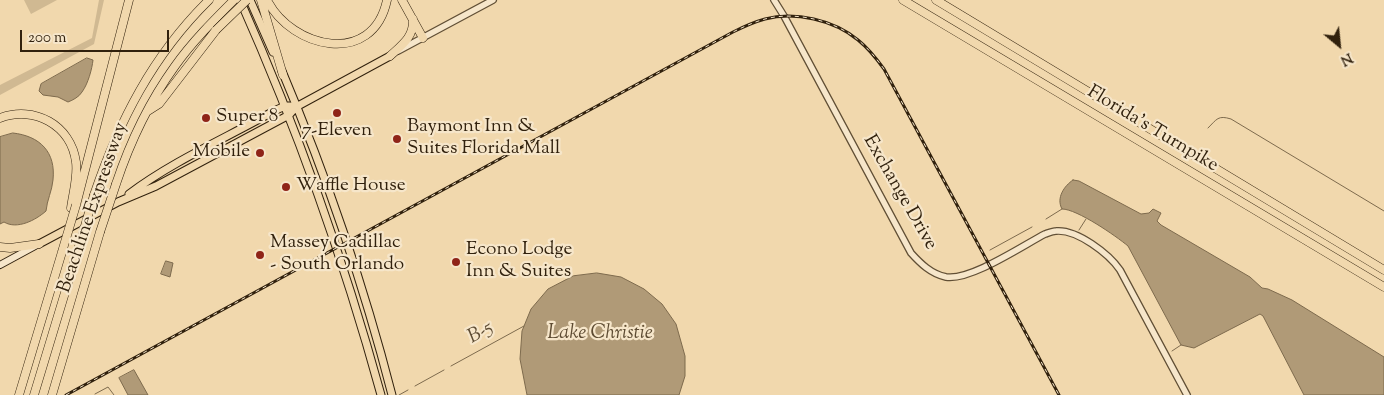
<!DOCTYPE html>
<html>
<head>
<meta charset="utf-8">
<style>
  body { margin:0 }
  #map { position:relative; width:1384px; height:395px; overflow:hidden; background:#f1d8ad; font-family:"Sorts Mill Goudy",serif }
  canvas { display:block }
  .north { position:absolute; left:1314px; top:20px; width:50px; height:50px; -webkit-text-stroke:4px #f6e6ca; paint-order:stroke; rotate:152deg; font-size:14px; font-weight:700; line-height:20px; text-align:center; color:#31210d }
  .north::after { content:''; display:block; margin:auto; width:18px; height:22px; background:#31210d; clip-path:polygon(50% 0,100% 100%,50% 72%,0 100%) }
  .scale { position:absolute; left:20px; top:30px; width:149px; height:22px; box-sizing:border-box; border:2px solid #31210d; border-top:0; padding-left:6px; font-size:15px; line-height:18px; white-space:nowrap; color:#31210d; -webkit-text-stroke:4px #f6e6ca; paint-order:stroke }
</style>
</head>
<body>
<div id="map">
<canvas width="1384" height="395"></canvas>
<div class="north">N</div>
<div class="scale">200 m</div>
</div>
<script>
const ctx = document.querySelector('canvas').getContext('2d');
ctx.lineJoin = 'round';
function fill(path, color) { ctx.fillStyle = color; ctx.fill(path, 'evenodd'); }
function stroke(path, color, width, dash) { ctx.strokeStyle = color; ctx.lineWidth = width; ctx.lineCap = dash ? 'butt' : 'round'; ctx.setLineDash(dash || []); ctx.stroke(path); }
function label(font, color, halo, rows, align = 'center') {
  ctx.font = font + ' "Sorts Mill Goudy",serif'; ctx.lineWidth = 4.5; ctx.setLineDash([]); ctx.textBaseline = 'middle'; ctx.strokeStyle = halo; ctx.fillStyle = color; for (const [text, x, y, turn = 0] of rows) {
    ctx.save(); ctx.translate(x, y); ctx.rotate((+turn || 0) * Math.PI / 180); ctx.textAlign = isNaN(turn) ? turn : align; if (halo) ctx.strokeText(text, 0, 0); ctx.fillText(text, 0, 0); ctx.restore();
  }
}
const green = new Path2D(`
  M24,0H57L31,14Z
  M99,0H104L94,44L0,95V85L92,38Z`);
const water = new Path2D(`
  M87,58L93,60C92,69 88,84 82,92C79,97 73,100 68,102L58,97L43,95L39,91L41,84Z
  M13,133C40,136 56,152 53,180C52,191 47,200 46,211C36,220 17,230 4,222L0,224V137Z
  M1073,180L1079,181L1141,214L1149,213L1153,209L1161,213L1157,221L1161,225L1250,277L1262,288L1268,289L1292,300L1384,357V395H1304L1263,316L1260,314L1194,348L1181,345L1128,246C1116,236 1077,209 1062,209C1056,198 1064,186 1073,180Z
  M166,261L173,263L170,277L161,274Z
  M597,273L621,277L644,289L662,304L676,324L685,356V376L679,395H527L520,359L522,331L531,309L548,289L573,276Z
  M134,370L148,395H128L119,378Z`);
const stream = new Path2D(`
  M1208,128C1217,119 1218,115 1231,119L1384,211
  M1046,219L1062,209
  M1079,230L1086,219
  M990,250L1032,227
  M1172,351L1181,345
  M451,366L524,326
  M415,386L444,370
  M95,394L108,387L114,395
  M399,395L408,390`);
const tertiary = new Path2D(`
  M774,0L784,16L911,253C920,263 931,274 946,277C970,281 1022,246 1045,234C1048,233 1053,231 1056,231C1077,229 1109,254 1120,270L1187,395
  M398,51L493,0`);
const secondary = new Path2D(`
  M0,265L35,246`);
const primary = new Path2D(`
  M240,0C297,128 344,260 381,395
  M250,0L273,52
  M282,71C326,175 364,286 392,395
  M129,194C173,161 226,138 274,111L285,106H290
  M39,244L118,202L156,186L289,115L296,107L390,56`);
const motorway = new Path2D(`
  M261,0L283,75
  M267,0C292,49 373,67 387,0
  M402,0L423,38
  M903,0L1384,287
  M936,0L1384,270
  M390,56C402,45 414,37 413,19
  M148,111L159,104L216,30
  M0,118C34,105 71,125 76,162C78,177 73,193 71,208
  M116,184C130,142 149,102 175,66C192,42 213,21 234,0
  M94,195C119,121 153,55 209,0
  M76,205L129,0
  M0,247L10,248L39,244
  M19,395L62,252
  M34,395L80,243
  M52,395L100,232`);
const rail = new Path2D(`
  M66,395L733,32C743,27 754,22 765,19C795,11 834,20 858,40C868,48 876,58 884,69L1059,395`);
const motorwayBridge = new Path2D(`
  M216,30L247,0
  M100,232L116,184
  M80,243L94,195
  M62,252L76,205`);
const markers = [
  [337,113,5,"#8f2418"],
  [206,118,5,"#8f2418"],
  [397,139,5,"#8f2418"],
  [260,153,5,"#8f2418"],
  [286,187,5,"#8f2418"],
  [260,255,5,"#8f2418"],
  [456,262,5,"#8f2418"]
];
const poiNames = [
  ["Super 8",216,118],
  ["Baymont Inn &",407,128],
  ["Suites Florida Mall",407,150],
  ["7-Eleven",337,132,"center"],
  ["Mobile",250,153,"right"],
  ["Waffle House",296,187],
  ["Massey Cadillac",270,244],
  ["- South Orlando",270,266],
  ["Econo Lodge",466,251],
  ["Inn & Suites",466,273]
];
const streetNames = [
  ["Florida's Turnpike",1152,130,31],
  ["Exchange Drive",899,193,60],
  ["Beachline Expressway",94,208,-71]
];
const waterNames = [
  ["B-5",481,334,-29],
  ["Lake Christie",600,335]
];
fill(green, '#d0b992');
fill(water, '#b09a77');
stroke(water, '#7d6a4d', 1);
stroke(stream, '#7d6a4d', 1);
stroke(tertiary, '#614f35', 8);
stroke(secondary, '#31210d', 8);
stroke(primary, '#31210d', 9);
stroke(motorway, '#31210d', 9);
stroke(tertiary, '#f6e6ca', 5.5);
stroke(secondary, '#f6e6ca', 6);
stroke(primary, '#f1d8ad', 7);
stroke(motorway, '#f1d8ad', 8);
stroke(rail, '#31210d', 3);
stroke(rail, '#f6e6ca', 1, [4]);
stroke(motorwayBridge, '#31210d', 9, []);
stroke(motorwayBridge, '#f1d8ad', 8);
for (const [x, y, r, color] of markers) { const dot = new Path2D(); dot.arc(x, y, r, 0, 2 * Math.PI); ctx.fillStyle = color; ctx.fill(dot); stroke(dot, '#f6e6ca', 2); }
label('19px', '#31210d', '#f6e6ca', poiNames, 'left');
label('19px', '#31210d', '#f6e6ca', streetNames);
label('italic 20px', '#5d4b32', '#f6e6ca', waterNames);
</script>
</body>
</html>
